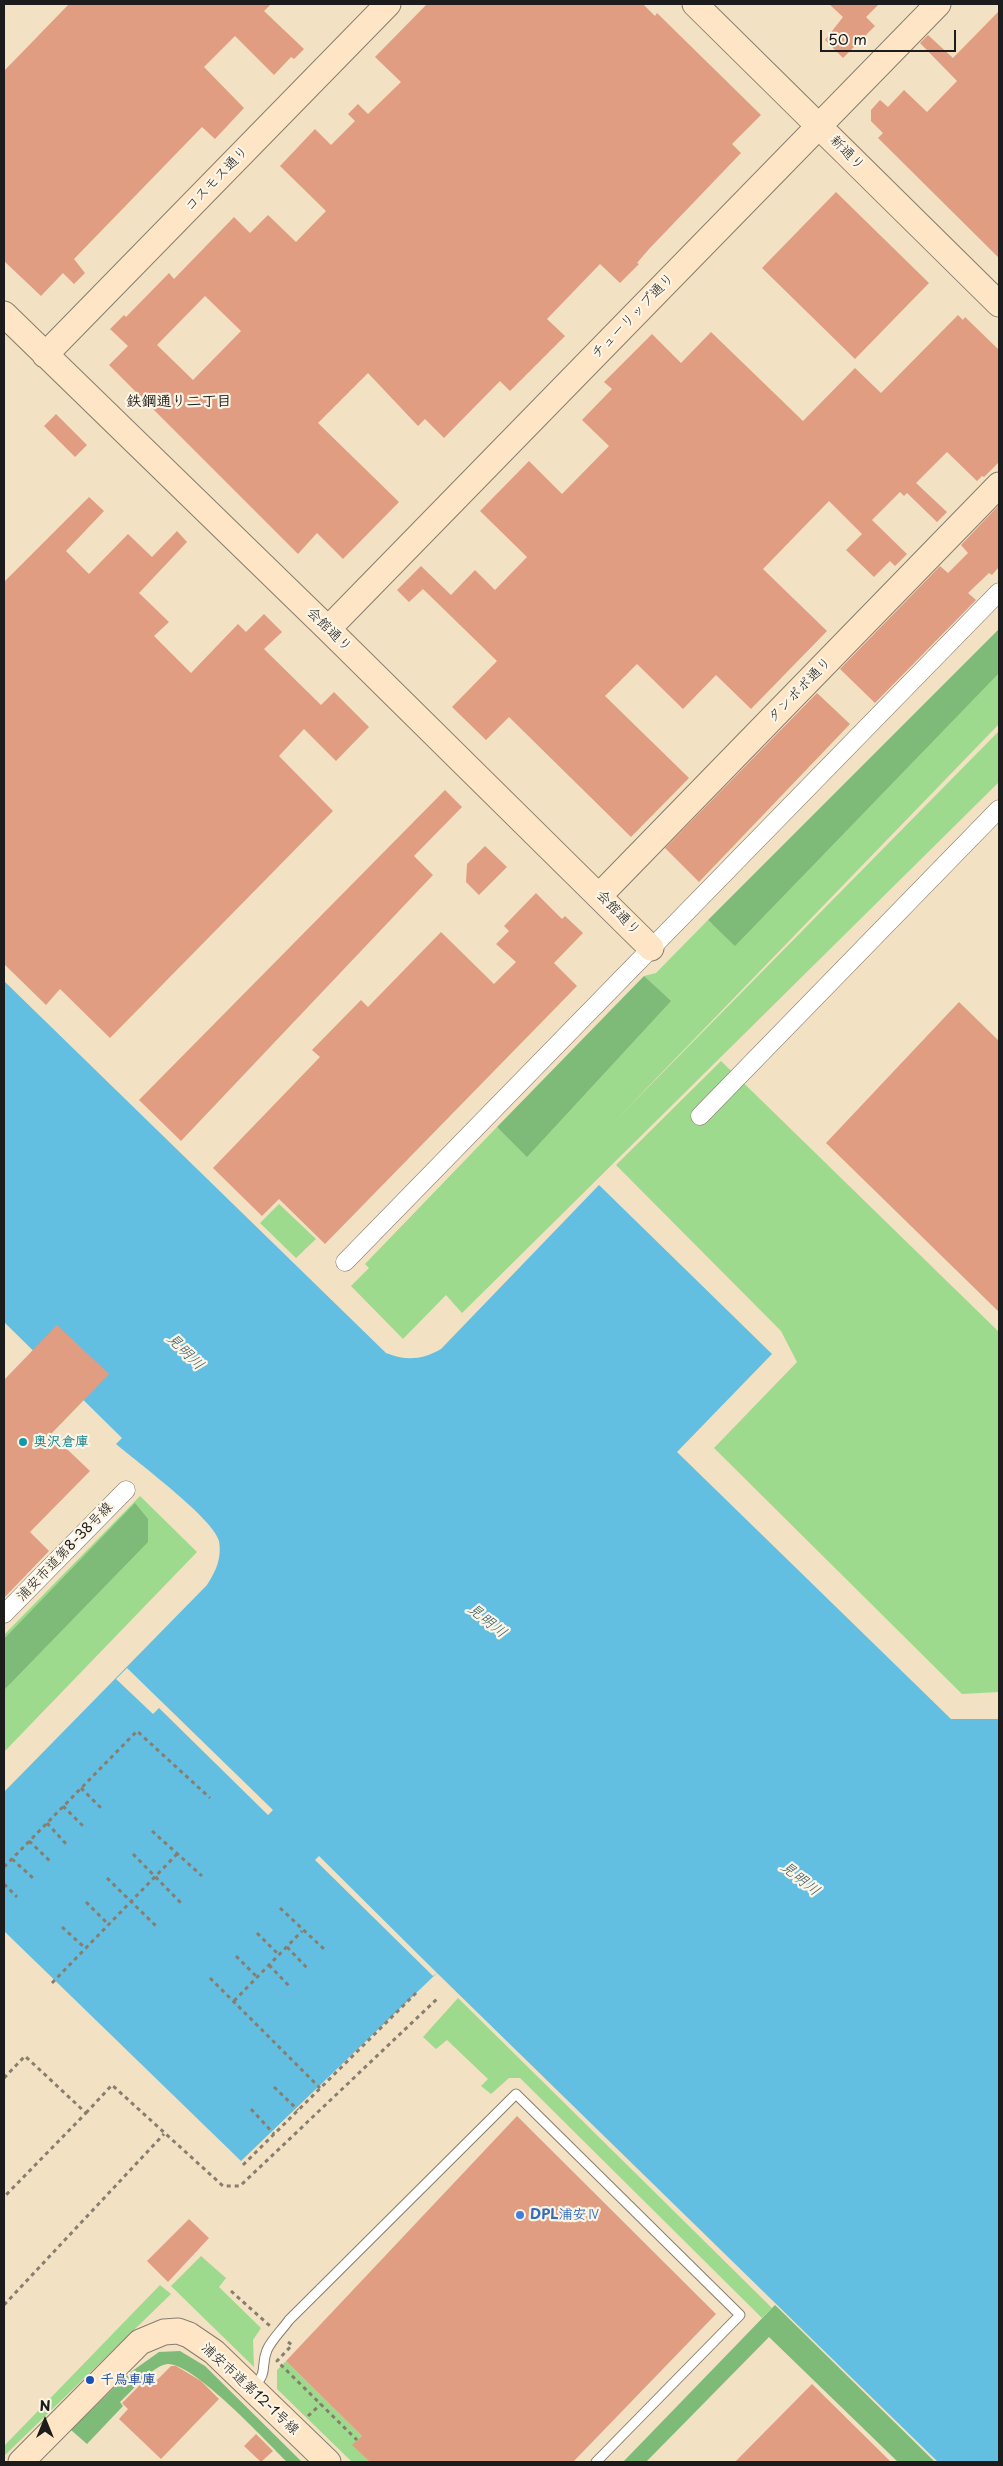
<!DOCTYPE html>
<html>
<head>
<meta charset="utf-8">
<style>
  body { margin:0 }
  #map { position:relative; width:1003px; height:2466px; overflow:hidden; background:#f2e1c2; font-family:"Playpen Sans",sans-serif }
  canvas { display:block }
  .frame { position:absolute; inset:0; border:5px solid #1c1c1c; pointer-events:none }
  .north { position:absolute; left:20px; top:2396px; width:50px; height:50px; -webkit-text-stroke:4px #fcf5e5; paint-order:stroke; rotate:0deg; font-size:14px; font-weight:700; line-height:20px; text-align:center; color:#1c1c1c }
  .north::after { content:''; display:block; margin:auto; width:18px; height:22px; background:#1c1c1c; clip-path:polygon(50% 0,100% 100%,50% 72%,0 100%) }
  .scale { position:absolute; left:820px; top:30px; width:136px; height:22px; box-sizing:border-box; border:2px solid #1c1c1c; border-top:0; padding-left:6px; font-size:15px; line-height:18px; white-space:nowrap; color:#1c1c1c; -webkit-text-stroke:4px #fcf5e5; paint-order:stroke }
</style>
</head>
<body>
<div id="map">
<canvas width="1003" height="2466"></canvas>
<div class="frame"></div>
<div class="north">N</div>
<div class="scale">50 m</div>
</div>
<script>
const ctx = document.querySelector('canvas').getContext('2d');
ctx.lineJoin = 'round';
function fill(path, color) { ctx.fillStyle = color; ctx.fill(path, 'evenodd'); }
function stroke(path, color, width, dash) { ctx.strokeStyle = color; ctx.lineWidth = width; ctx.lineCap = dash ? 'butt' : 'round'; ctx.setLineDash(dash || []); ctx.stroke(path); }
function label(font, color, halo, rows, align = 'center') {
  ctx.font = font + ' "Playpen Sans","Klee One",sans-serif'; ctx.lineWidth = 4.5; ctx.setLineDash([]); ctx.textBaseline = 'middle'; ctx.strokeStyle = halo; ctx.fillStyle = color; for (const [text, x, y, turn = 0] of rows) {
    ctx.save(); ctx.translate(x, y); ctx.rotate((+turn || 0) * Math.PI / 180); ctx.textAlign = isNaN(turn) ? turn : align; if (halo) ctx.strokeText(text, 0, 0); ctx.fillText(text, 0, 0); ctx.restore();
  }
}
const green = new Path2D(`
  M999,637V724L615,1121L999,731V782L462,1313L446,1295L403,1339L351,1286L369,1268L365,1264L497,1127L504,1133L652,984L644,976L656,973L708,920L712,924Z
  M721,1061L999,1332V1692L962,1694L714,1448L797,1362L781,1331L616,1165Z
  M279,1204L316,1239L296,1258L260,1223Z
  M140,1496L197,1552L4,1752V1635Z
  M458,1998L772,2308L762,2318L520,2078H509L491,2094L481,2086L488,2079L447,2040L436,2049L423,2037Z
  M201,2256L226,2278L219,2287L261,2328L253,2340L254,2367L171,2286Z
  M160,2285L171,2294L4,2456V2446Z
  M286,2361L362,2436L353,2445L370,2462H352L277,2389V2370Z`);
const forest = new Path2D(`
  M999,629V673L735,946L708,920Z
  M644,976L671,1001L527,1157L497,1127Z
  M135,1503L148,1519V1542L4,1690V1639Z
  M775,2305L935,2462H898L769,2337L646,2462H623Z
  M180,2351L205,2366L302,2462H287C267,2442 192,2361 167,2364C152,2366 131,2392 120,2402L123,2406L87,2444L71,2430L128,2374L159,2352Z`);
const water = new Path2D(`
  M4,981L386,1353C406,1361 422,1360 441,1349L599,1185L772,1354L677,1452L951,1719H999V2462H938L437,1973L241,2161L4,1931V1792L207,1585C216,1571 222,1558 219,1541C215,1520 136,1461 116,1444L122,1438L4,1322Z`);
const pier = new Path2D(`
  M127,1668L273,1810L268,1815L159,1708L153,1714L116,1679Z
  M319,1856L437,1973L433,1976L315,1860Z`);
const building = new Path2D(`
  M69,4H271L264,11L304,49L294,59L291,57L274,75L235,36L204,67L244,108L215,139L202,127L74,259L85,273L74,284L63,273L41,296L4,261V71Z
  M427,4H643L655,16L657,13L761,115L732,144L741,153L649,249L637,263L639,264L620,283L600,264L547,319L565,336L510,391L500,381L444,438L425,419L418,426L368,373L318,423L399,502L343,559L317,533L298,554L109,365L128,346L110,329L124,315L126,317L169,273L174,279L234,217L250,233L268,215L296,242L326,211L280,166L315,129L331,145L355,121L348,114L358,104L368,114L401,82L375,57ZM205,296L241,331L193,380L157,345Z
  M829,4H879L866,17L875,26L843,58L825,40L843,17Z
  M999,11V258L878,138L883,133L871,121V110L880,100L888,107L904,90L927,112L957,81L920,43L928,35L953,58Z
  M836,192L929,283L855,359L762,268Z
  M958,315L963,320L965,317L999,350V462L984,477L982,476L977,481L947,452L916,483L947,512L937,522L907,493L904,496L900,492L872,520L907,554L895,566L890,561L874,577L846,550L862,534L829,501L763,569L827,631L751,709L716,675L683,709L637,664L605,696L689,778L631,837L509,717L486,740L452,707L497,661L423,589L409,602L397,590L421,566L451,595L475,570L495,590L527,557L480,511L529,461L562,494L609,446L582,420L612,389L604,382L652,334L681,363L711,332L803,421L855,368L881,393Z
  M56,414L87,445L75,457L44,426Z
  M89,497L104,511L66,551L89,574L128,534L152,557L177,531L187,542L139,593L169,622L154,636L191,673L238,624L246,632L264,614L282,632L264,649L321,705L334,692L369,727L336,761L304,729L279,756L333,811L110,1038L60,989L46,1005L4,964V582Z
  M999,505V567L992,575L989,573L968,593L976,600L875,703L840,669L940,566L948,573L968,553L961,545Z
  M817,693L850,724L699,882L665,848Z
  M445,790L462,807L414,856L433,875L181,1141L139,1100Z
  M485,846L507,867L479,895L466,882L467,864Z
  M536,893L562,919L565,916L583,933L554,963L577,986L325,1244L279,1199L262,1216L213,1168L320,1057L312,1050L361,1000L368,1007L441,932L494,984L516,962L496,944L509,931L504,926Z
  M959,1002L999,1041V1312L826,1143Z
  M57,1325L109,1374L51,1434L90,1471L30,1532L49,1551L4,1598V1380Z
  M517,2116L716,2314L573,2462H370L352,2445L362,2436L286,2361Z
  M189,2219L209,2238L168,2282L147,2261Z
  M171,2366H176L201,2381L219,2399L161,2459L119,2419L128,2409L122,2403L145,2380L152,2385Z
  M812,2384L891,2462H735Z
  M256,2434L273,2451L261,2462L244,2446Z`);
const path = new Path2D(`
  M81,1788L103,1810
  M63,1806L84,1827
  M47,1823L67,1845
  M152,1831L202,1876
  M29,1841L50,1861
  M133,1854L181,1903
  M12,1859L33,1878
  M4,1867L137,1731L210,1798
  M107,1878L157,1927
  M4,1884L17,1897
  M86,1902L109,1925
  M280,1908L325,1950
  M62,1927L85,1948
  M257,1933L279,1955
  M287,1947L309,1970
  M236,1956L257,1977
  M269,1965L291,1988
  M210,1978L320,2088
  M52,1983L177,1854
  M234,2001L302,1931
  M4,2078L25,2056L86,2113L4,2197
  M274,2087L298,2110
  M251,2109L274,2134
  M86,2113L112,2085L223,2186H240L438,1998
  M243,2165L417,1992
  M231,2291L270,2326
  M4,2305L164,2134
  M288,2342L292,2345L277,2361L357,2440
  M308,2416L321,2404`);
const lane = new Path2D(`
  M254,2387C269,2370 260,2367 267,2350C272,2339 282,2330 289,2320L516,2094L740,2315L596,2462`);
const street = new Path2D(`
  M700,1116L999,809
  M345,1262L999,592
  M4,1614L126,1490`);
const secondary = new Path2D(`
  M695,4L999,304
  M4,314L328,629L651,948
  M45,355L388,4
  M328,629L938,4
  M600,895L999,485
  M21,2462L140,2342L164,2332L178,2331L189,2335L214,2352L328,2462`);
const markers = [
  [23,1442,5,"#0f9aa8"],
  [520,2215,5,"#3f7fe0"],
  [90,2380,5,"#1a4fb4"]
];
const streetNames = [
  ["新通り",847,153,45],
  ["コスモス通り",217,179,-46],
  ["チューリップ通り",633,316,-46],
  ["会館通り",329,630,44],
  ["タンポポ通り",800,690,-46],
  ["会館通り",618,913,46],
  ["浦安市道第8-38号線",65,1552,-46],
  ["浦安市道第12-1号線",250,2389,43]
];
const cultureNames = [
  ["奥沢倉庫",33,1442]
];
const shopNames = [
  ["DPL浦安Ⅳ",530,2215]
];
const transitNames = [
  ["千鳥車庫",100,2380]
];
const neighbourhoodNames = [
  ["鉄鋼通り二丁目",179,402]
];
const waterNames = [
  ["見明川",185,1352,45],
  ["見明川",487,1621,39],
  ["見明川",800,1879,39]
];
fill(green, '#9eda8d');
fill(forest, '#7eba78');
fill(water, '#63bfe1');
fill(pier, '#f2e1c2');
fill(building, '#e19d81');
stroke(lane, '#877e6f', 11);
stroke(street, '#877e6f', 19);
stroke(secondary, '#877e6f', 27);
stroke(path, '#877e6f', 3, [4, 4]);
stroke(lane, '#fff', 9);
stroke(street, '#fff', 18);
stroke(secondary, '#fee5c5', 25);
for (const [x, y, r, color] of markers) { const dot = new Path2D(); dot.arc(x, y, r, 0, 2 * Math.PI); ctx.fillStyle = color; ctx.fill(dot); stroke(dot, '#fcf5e5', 2); }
label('14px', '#1c1c1c', '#fcf5e5', streetNames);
label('bold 14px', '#0d838f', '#fcf5e5', cultureNames, 'left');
label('bold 14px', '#366cbe', '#fcf5e5', shopNames, 'left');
label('bold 14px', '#164399', '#fcf5e5', transitNames, 'left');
label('bold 15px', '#1c1c1c', '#fcf5e5', neighbourhoodNames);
label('italic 15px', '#385d6b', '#fcf5e5', waterNames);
</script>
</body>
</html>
